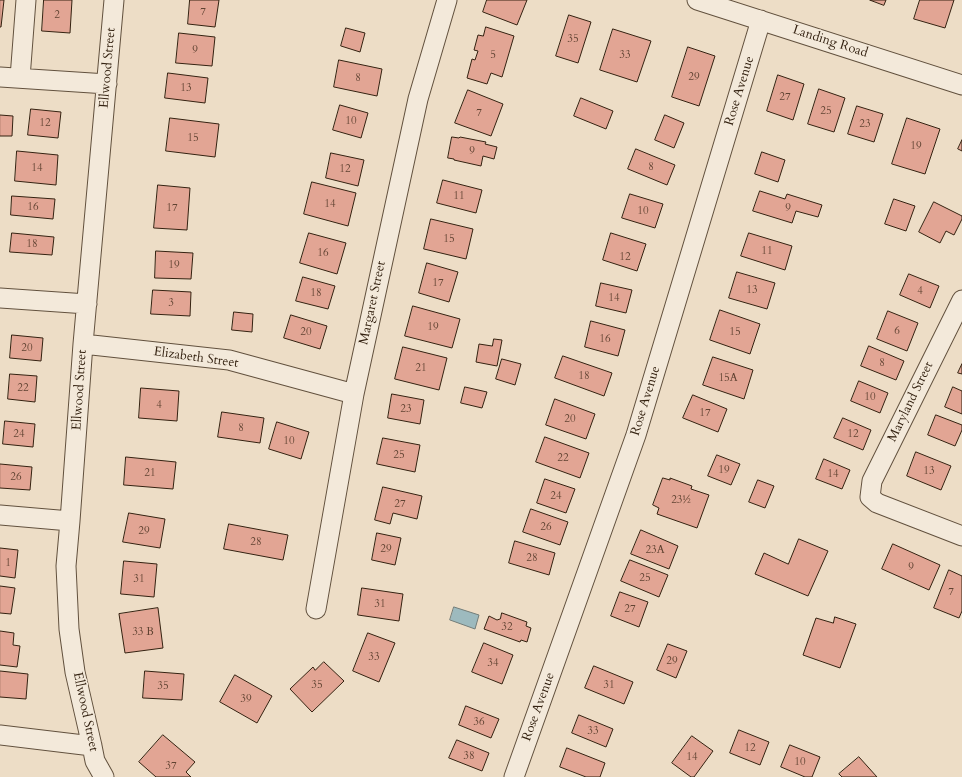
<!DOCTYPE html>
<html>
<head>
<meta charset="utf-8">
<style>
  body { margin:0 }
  canvas { display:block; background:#edddc6 }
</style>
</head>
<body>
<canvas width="962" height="777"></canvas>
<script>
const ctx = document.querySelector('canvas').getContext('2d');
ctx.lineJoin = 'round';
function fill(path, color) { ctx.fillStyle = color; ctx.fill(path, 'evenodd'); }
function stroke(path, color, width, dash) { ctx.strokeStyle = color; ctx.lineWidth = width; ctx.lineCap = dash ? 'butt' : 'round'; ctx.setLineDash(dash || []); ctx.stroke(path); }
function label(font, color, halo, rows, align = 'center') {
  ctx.font = font + ' Cardo,serif'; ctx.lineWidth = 3; ctx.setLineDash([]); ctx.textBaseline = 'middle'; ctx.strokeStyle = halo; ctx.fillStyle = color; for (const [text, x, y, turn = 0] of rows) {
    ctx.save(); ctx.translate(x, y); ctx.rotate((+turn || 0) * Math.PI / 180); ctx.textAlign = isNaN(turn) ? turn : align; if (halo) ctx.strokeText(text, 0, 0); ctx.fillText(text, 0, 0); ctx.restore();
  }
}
const water = new Path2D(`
  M454,607L479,615L475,629L450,620Z`);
const building = new Path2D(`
  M0,0H4L1,27H0Z
  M44,0H72L70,33L42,31Z
  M190,0H219L215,27L188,24Z
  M487,0H527L517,25L483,12Z
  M870,0H886L884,5Z
  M920,0H954L945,28L914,19Z
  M569,15L591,22L578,63L556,56Z
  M486,27L514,36L502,77L491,73L487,84L467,78L472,59L475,60L478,51L474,50L478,35L483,36Z
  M346,28L365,33L360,52L341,46Z
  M613,29L651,41L637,82L600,70Z
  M179,33L215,37L212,66L176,63Z
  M688,47L715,56L699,106L672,97Z
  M339,60L382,69L377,96L334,87Z
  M168,73L208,78L205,103L165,98Z
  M778,75L804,84L793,120L767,111Z
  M819,89L845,98L834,132L808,124Z
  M468,90L503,104L491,136L455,123Z
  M581,98L613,111L606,129L574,116Z
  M340,105L368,113L361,138L333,130Z
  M857,106L883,114L874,142L848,134Z
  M31,109L61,112L58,138L28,135Z
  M0,115L13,116L12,136H0Z
  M665,115L684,123L674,148L655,140Z
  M170,118L219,124L215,157L166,151Z
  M907,118L940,129L925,174L892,164Z
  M452,137L459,138L460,137L486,142L485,144L497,147L494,159L483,156L481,166L454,160V159L448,158Z
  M962,140V151L958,149Z
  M636,149L675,165L667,185L628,169Z
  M17,151L58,155L56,185L15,181Z
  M762,152L785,160L778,182L755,174Z
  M331,153L364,160L358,186L326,178Z
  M443,180L482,190L476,213L437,203Z
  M312,182L356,193L348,226L304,214Z
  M158,185L190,188L187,230L154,228Z
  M760,191L785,199L787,194L822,205L818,217L796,211L792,223L753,211Z
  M630,194L663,204L655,228L622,218Z
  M12,196L55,199L53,219L11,215Z
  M894,199L915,206L906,231L885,224Z
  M934,202L962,216V219L954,235L946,231L940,243L919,232Z
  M431,219L473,229L466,259L424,249Z
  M12,233L54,237L52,255L10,252Z
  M309,233L346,243L337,274L300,263Z
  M611,233L646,244L637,271L603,260Z
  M749,233L792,246L785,270L741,256Z
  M156,251L193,253L191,279L155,278Z
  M427,263L458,272L449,302L419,293Z
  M737,272L775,283L767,309L729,298Z
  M909,274L939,286L930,308L900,295Z
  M303,277L335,286L328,309L296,301Z
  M601,283L632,290L626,313L596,306Z
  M153,290L191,292L190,316L151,314Z
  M413,306L460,319L452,348L405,336Z
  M720,310L760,324L750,354L710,340Z
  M888,311L918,323L907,351L877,339Z
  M234,312L253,314L252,332L232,330Z
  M291,315L327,326L320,349L284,338Z
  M591,321L625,330L618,356L585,347Z
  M12,335L43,338L41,361L10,358Z
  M494,339L502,340L497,366L476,362L479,344L492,346Z
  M869,346L904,361L896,380L861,366Z
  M403,347L447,358L439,390L395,379Z
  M563,356L612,373L604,396L555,378Z
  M713,357L753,370L744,399L703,385Z
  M502,359L521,364L515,385L496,379Z
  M962,364V374L958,373Z
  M10,374L37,376L35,402L8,399Z
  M859,381L888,393L880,413L851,401Z
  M465,387L487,392L482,408L461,403Z
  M953,387L962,391V414L945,407Z
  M141,388L179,391L177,421L139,418Z
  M392,394L424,400L420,424L388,418Z
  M693,395L727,409L718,432L683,418Z
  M555,399L595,414L586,439L546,425Z
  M222,412L264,418L260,443L218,437Z
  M936,415L962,425V430L955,446L928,435Z
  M843,418L871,430L863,450L834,438Z
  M5,421L35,424L33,447L3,444Z
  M277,422L309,432L301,459L269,449Z
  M545,437L589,453L580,478L536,462Z
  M383,438L420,445L415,472L377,464Z
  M916,452L951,466L941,490L907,476Z
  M717,455L740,464L731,485L708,476Z
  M126,457L176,462L173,489L124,485Z
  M824,459L850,470L842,489L816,479Z
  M0,464L32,467L30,490L0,488Z
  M663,478L670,480V478L692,486L691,489L709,495L697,528L657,514L659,508L653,505Z
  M545,479L575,489L566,513L537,503Z
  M758,480L774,486L765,508L749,502Z
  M383,487L422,496L417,519L393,513L390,524L375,520Z
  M531,509L568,522L560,545L523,532Z
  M129,513L165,519L160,548L123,542Z
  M229,524L288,535L283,560L224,549Z
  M641,530L678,546L669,569L631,554Z
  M377,533L401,538L395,565L372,560Z
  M799,539L828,551L808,596L755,574L764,553L788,564Z
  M515,541L555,553L549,575L509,563Z
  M893,544L940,565L929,590L882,569Z
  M0,548L18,550L15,578L0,576Z
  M630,560L668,575L659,597L621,581Z
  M124,561L157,564L154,597L121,594Z
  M949,570L962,576V611L959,618L934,608Z
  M0,586L15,588L11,614L0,613Z
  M362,588L403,594L399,621L358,615Z
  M620,592L648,602L639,627L611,616Z
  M158,608L163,648L125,653L119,614Z
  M502,613L527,622L526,626L531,628L527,642L521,640L520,642L484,629L489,616L497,620L500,619Z
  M835,617L856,624L840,668L803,655L816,618L833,623Z
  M0,631L14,633L13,645L20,646L17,667L0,665Z
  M368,633L395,643L379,682L353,671Z
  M484,643L513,655L502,684L472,672Z
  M668,644L687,651L676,678L657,670Z
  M324,662L344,681L312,712L290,689L313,667L315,670Z
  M594,666L633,682L624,704L585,688Z
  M0,671L28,674L26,699L0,697Z
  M145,671L184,674L182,700L143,698Z
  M235,675L272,696L257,723L220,702Z
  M466,706L499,719L491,738L459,725Z
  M579,715L613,729L606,747L572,733Z
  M739,730L769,742L760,765L730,753Z
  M163,735L195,762L186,772L191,777H156L139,762Z
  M692,736L713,751L694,777H691L672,763Z
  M457,740L489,753L482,771L449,758Z
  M790,745L820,757L812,777H805L781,767Z
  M567,748L605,763L600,777H586L560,767Z
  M859,757L877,777H842L839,774Z`);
const minor = new Path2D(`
  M697,0L962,85
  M0,77L107,84
  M20,78L26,0
  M0,298L87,304
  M962,300L872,481L870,497L877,503L962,536
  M83,344L229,360L354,394
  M0,515L70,521
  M316,609L354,394L418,99L447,0
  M0,735L92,746
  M104,777L95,761L92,746L75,672L69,629L66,566L70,521L83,344L114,0
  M514,777L636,435L761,20`);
const numberNames = [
  ["7",203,12],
  ["2",57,15],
  ["35",573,39],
  ["9",195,50],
  ["5",493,55],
  ["33",625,55],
  ["29",694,77],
  ["8",358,78],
  ["13",186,88],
  ["27",785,97],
  ["25",826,111],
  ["7",479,113],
  ["10",351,121],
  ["12",45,123],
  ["23",865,124],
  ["15",193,138],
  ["19",916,146],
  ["9",472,151],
  ["8",651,167],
  ["14",37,168],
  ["12",345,169],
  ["11",459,196],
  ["14",330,204],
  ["16",33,207],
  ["17",172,208],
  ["9",788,208],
  ["10",643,211],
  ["15",449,239],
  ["18",32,244],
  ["11",767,251],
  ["16",323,253],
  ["12",625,257],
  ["19",174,265],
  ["17",438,283],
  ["13",752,290],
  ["4",920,291],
  ["18",316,293],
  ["14",614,298],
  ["3",171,303],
  ["19",433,327],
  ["6",897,331],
  ["20",306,332],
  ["15",735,332],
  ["16",605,339],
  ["20",27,348],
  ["8",882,363],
  ["21",421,368],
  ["18",584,376],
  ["15A",728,378],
  ["22",23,388],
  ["10",870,397],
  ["4",159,405],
  ["23",406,409],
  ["17",705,413],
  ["20",570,419],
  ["8",241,428],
  ["24",19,434],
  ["12",853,434],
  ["10",289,441],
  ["25",399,455],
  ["22",563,458],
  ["19",724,470],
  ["13",929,471],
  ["21",150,473],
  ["14",833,474],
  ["26",16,477],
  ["24",556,496],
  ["23½",681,500],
  ["27",400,504],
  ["26",546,527],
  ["29",144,531],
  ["28",256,542],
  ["29",386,549],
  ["23A",655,550],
  ["28",532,558],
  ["1",8,563],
  ["9",911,567],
  ["25",645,578],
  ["31",139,579],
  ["7",951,592],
  ["31",380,604],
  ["27",630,609],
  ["32",507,627],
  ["33 B",143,632],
  ["33",374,657],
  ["29",672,661],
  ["34",493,663],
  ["35",317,685],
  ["31",609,685],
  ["35",163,686],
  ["39",246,699],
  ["36",479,722],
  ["33",593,731],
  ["12",750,748],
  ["38",469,756],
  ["14",692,757],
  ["10",800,762],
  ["37",171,766]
];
const streetNames = [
  ["Landing Road",830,42,18],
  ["Ellwood Street",108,68,-85],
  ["Rose Avenue",740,91,-73],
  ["Margaret Street",373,303,-78],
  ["Elizabeth Street",196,358,8],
  ["Ellwood Street",80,390,-86],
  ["Rose Avenue",646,401,-73],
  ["Maryland Street",911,402,-64],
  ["Rose Avenue",539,707,-70],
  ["Ellwood Street",85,712,78]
];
fill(water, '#9dbabe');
stroke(water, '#737d79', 1);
fill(building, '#e2a594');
stroke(building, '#342211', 1);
stroke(minor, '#62513e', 21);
stroke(minor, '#f3e9da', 19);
label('11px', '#604332', null, numberNames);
label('13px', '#342211', '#f3e9da', streetNames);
</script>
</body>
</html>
